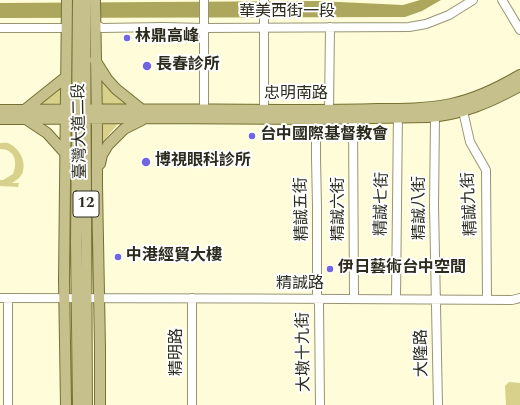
<!DOCTYPE html>
<html>
<head>
<meta charset="utf-8">
<style>
  body { margin:0 }
  canvas { display:block; background:#fefcd9 }
</style>
</head>
<body>
<canvas width="520" height="405"></canvas>
<script>
const ctx = document.querySelector('canvas').getContext('2d');
ctx.lineJoin = 'round';
function fill(path, color) { ctx.fillStyle = color; ctx.fill(path, 'evenodd'); }
function stroke(path, color, width, dash) { ctx.strokeStyle = color; ctx.lineWidth = width; ctx.lineCap = dash ? 'butt' : 'round'; ctx.setLineDash(dash || []); ctx.stroke(path); }
function label(font, color, halo, rows, align = 'center') {
  ctx.font = font + ' Spectral,"Noto Sans TC",serif'; ctx.lineWidth = 4; ctx.setLineDash([]); ctx.textBaseline = 'middle'; ctx.strokeStyle = halo; ctx.fillStyle = color; for (const [text, x, y, turn = 0] of rows) {
    ctx.save(); ctx.translate(x, y); ctx.rotate((+turn || 0) * Math.PI / 180); ctx.textAlign = isNaN(turn) ? turn : align; if (halo) ctx.strokeText(text, 0, 0); ctx.fillText(text, 0, 0); ctx.restore();
  }
}
const green = new Path2D(`
  M97,65L137,107H98Z
  M65,80L63,107L31,108Z
  M121,120L98,148V121Z
  M0,143C3,143 7,142 10,144C20,149 27,163 22,174C20,178 16,180 12,183H19L18,187L0,186V180H3L13,174C18,162 15,149 0,149Z
  M509,382L520,383V405H506L505,386Z`);
const water = new Path2D(`
  M420,0H441L422,11L405,17L0,18V3L317,1L403,5Z`);
const minor = new Path2D(`
  M204,0V115
  M264,0V114
  M502,0L520,30
  M95,24L102,28L163,27L204,28L409,27L426,24L449,15L473,0
  M0,28H67
  M329,110L330,27
  M463,111L470,142L486,170L487,299
  M435,117L434,206L438,405
  M316,119V158L317,206V299L319,304L320,405
  M353,119L354,299
  M0,298C171,298 341,299 512,300L520,298
  M192,298V405
  M396,299L398,112
  M8,405V298`);
const major = new Path2D(`
  M78,0L76,244L78,405
  M85,0L87,405
  M95,0L97,119V186L100,347V405
  M95,60L107,79L116,89L141,109
  M26,109L66,77
  M0,110C95,109 190,109 284,110C316,110 347,110 378,109C402,109 427,109 451,104C475,99 498,88 520,75
  M0,119L145,118L316,119L428,117C461,115 491,102 520,86
  M26,119L47,133L65,153
  M100,164L102,155L108,145L124,129L142,120
  M66,405L64,280L67,0`);
const markers = [
  [127,38,4,"#7266e0"],
  [147,66,5,"#7266e0"],
  [252,136,4,"#7266e0"],
  [146,162,5,"#7266e0"],
  [118,257,4,"#7266e0"],
  [330,269,4,"#7266e0"]
];
const shields = [
  [86,204,26]
];
const shieldNames = [
  ["12",86,204]
];
const streetNames = [
  ["華美西街一段",287,13],
  ["忠明南路",296,95],
  ["臺灣大道二段",81,131,-91],
  ["精誠七街",383,204,-89],
  ["精誠九街",471,204,-93],
  ["精誠八街",421,208,-90],
  ["精誠五街",303,209,-91],
  ["精誠六街",340,209,-90],
  ["精誠路",300,285],
  ["精明路",178,352,-90],
  ["大墩十九街",305,352,-91],
  ["大隆路",423,353,-91]
];
const poiNames = [
  ["林鼎高峰",135,38],
  ["長春診所",156,66],
  ["台中國際基督教會",260,136],
  ["博視眼科診所",155,162],
  ["中港經貿大樓",126,257],
  ["伊日藝術台中空間",338,269]
];
fill(green, '#d7d18b');
fill(water, '#ada65d');
stroke(minor, '#989575', 10);
stroke(major, '#767133', 12);
stroke(minor, '#fff', 8);
stroke(major, '#c5c08c', 10);
for (const [x, y, r, color] of markers) { const dot = new Path2D(); dot.arc(x, y, r, 0, 2 * Math.PI); ctx.fillStyle = color; ctx.fill(dot); stroke(dot, '#fff', 1.5); }
for (const [x, y, w] of shields) { const box = new Path2D(); box.roundRect(x - w / 2, y - 13, w, 26, 3); ctx.fillStyle = '#fff'; ctx.fill(box); stroke(box, '#2c2b1e', 1); }
label('bold 15px', '#2c2b1e', null, shieldNames);
label('16px', '#2c2b1e', '#fff', streetNames);
label('bold 16px', '#2c2b1e', '#fff', poiNames, 'left');
</script>
</body>
</html>
